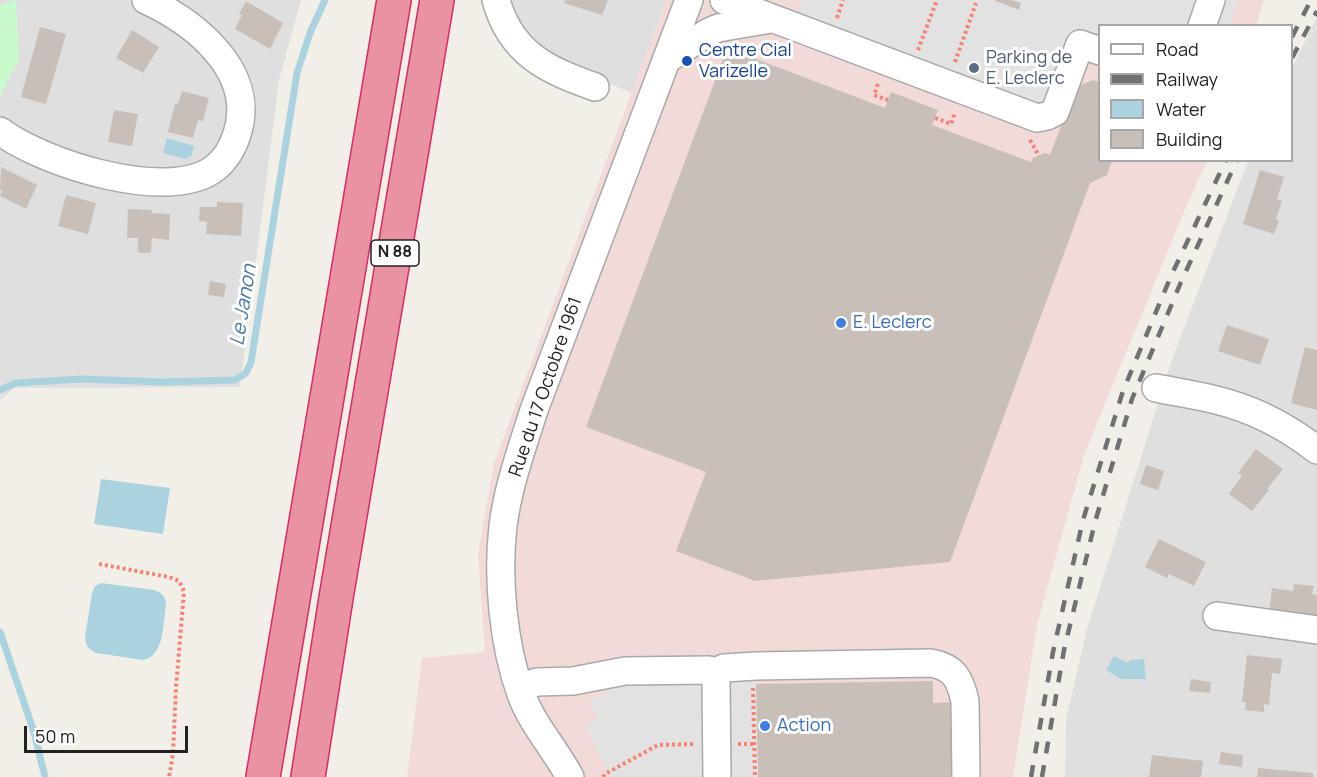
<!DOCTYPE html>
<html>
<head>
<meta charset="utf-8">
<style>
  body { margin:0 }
  #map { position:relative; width:1317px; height:777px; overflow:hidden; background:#f2efe9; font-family:Manrope,sans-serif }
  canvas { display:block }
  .legend { position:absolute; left:1098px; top:24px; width:195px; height:138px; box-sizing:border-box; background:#fff; border:2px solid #a7a7a7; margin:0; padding:8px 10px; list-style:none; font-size:18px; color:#222 }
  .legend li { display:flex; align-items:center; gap:12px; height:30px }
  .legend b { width:30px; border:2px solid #a7a7a7 }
  .scale { position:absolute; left:24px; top:726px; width:164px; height:27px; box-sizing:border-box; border:3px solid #222; border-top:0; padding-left:8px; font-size:18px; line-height:21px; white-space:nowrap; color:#222; -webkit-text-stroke:4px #fff; paint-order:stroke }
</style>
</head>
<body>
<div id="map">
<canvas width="1317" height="777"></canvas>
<ul class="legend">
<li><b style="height:8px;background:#fff"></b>Road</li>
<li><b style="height:8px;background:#707070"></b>Railway</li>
<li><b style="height:16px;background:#aad3df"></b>Water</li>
<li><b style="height:16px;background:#c7bfb8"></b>Building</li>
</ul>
<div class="scale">50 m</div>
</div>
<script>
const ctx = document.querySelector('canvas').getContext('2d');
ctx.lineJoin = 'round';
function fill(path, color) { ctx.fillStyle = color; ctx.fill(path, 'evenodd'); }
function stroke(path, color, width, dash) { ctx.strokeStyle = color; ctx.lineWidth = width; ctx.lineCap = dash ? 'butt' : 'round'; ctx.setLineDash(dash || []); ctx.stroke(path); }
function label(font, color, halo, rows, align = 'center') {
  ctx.font = font + ' Manrope,sans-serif'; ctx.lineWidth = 6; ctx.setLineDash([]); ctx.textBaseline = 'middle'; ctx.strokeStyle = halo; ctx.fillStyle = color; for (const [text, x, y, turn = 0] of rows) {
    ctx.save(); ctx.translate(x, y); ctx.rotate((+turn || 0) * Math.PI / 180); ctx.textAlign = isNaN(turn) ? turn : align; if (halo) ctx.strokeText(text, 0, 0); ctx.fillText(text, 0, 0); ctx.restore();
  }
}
const residential = new Path2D(`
  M0,0H301L279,80L240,387L14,388L0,400Z
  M512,0H666L632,93L550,59L533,42L520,22Z
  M1317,17V777H1065L1066,719L1087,629L1171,362L1248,161L1292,160V68Z`);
const commercial = new Path2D(`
  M666,0H1264L1256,25L1100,26V160L1207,161L1186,207L1084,455L1037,625L1013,777H407L422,658L485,652L478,554L494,463Z`);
const park = new Path2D(`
  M16,0L19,59L0,96V5Z`);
const parking = new Path2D(`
  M803,0H1239L1231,22L1227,25L1100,26L1099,61L1085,64L1036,130L788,39Z
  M751,679L756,684L758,777H611L584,726L598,718L589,701L619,685Z`);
const water = new Path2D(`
  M167,138L194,146L192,155L186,159L163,153Z
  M101,479L170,488L163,534L94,524Z
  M101,583L154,590C162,593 165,596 166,604C163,622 165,656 143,660L96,653C88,649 86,646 85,637L92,593L95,586Z
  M1114,656L1128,663L1131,660L1144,659L1146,679H1121L1106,670Z`);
const stream = new Path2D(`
  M0,390L16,383L81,379L162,382L235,380L246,373L251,362L297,73L310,33L325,0
  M0,632L34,732L45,777`);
const building = new Path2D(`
  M565,0H608L602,15L564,3Z
  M993,0H1012L1021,3L1019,10Z
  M246,1L283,23L270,49L235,29L242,15L239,14Z
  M40,27L66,34L46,104L21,97Z
  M132,30L159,47L143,73L116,58Z
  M727,48L885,108L891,92L938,110L932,125L1031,162L1033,158L1045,153L1050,155L1076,87L1093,80L1100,82V160H1112L1107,175L1090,183L950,562L755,581L676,551L706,472L586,427Z
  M182,91L209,98L203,121L198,120L193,138L168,132L175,103L178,104Z
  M114,110L138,114L132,146L108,142Z
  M1,167L37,185L26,209L0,196L2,191L0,190Z
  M1260,170L1284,177L1277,199L1282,201L1276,219L1279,221L1274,234L1243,224Z
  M66,195L96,203L88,234L58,226Z
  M217,202L243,203L241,236L206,234L207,222L199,221L200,207H217Z
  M128,209L152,210L151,213L170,214L169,240L152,238L151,251L149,253H140L138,250V238H127Z
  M210,281L226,284L224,297L208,295Z
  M1227,325L1269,339L1260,365L1218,351Z
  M1305,347L1317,350V410L1291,403Z
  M1256,449L1283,469L1267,489L1269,490L1252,511L1229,494L1242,476L1238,473Z
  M1146,465L1164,471L1158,490L1140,484Z
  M1159,539L1206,562L1194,586L1169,574L1167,578L1145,567Z
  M1294,584L1314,586L1312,594L1317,595V621L1269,614L1272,588L1293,591Z
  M1247,655L1282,659L1280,674L1272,673L1269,705L1264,704V712L1245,710L1246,702H1242Z
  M1191,679L1211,682L1210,693L1189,691Z
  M933,681V703L958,702L960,777H758L756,684Z
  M1221,752L1243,755L1242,767L1219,764Z
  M1152,755L1203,761L1201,777H1149Z
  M1258,768L1313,773V777H1257Z`);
const path = new Path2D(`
  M837,18L843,0
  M918,50L937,0
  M955,62L976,3
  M878,84L874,95L888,100
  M935,118L951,124L955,112
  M1030,140L1039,156
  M99,564L169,577L179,581L184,591L176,688L173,754L169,777
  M753,688L755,777
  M738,744H754
  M603,777L605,774L658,745L695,744`);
const minor = new Path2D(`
  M496,0C511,54 547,70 595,87
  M724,0L1037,118L1047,116L1055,112L1080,44L1100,51
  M1202,26L1211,0
  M666,60L707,33L718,28L771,19
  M0,131C42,163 169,204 215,168C225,160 233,147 237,134C257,72 196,23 146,0
  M1156,388C1176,392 1196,395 1216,400C1254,409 1286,426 1317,450
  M1217,616L1317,630
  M713,673L724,668L756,666L931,663C954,667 960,679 965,701L966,777
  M519,688L537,682L573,681L625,671L709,670L715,675L716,680L717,777
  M570,777C555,749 532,724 521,694C503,644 497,578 503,526C508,486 522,448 534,410L689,0`);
const highway = new Path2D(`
  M263,777L394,0
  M308,777L336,598L437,0`);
const rail = new Path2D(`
  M1292,37L1311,0
  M1292,58L1317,11
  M1031,777L1053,652L1083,520L1123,391L1171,276L1226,160
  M1042,777L1064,650L1095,522L1132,399L1181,282L1237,160`);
const markers = [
  [687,61,6,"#1a4fb4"],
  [974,68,6,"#5c6f8a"],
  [841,323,6,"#3f7fe0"],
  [765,726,6,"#3f7fe0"]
];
const shields = [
  [395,253,48]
];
const shieldNames = [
  ["N 88",395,253]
];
const transitNames = [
  ["Centre Cial",699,51],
  ["Varizelle",699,72]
];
const serviceNames = [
  ["Parking de",986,58],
  ["E. Leclerc",986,79]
];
const shopNames = [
  ["E. Leclerc",853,323],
  ["Action",777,726]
];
const streetNames = [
  ["Rue du 17 Octobre 1961",546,387,-71]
];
const waterNames = [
  ["Le Janon",244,305,-81]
];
fill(residential, '#e0dfdf');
fill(commercial, '#f2dad9');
fill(park, '#c8facc');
fill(parking, '#e2e2e2');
fill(water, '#aad3df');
stroke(stream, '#aad3df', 7);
fill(building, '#c7bfb8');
stroke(minor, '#a9a9a9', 30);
stroke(highway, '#dc2a67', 36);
stroke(path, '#fa8072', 4, [3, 3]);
stroke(minor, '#fff', 27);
stroke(highway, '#e892a2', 33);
stroke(rail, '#707070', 4.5, [12, 12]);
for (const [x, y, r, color] of markers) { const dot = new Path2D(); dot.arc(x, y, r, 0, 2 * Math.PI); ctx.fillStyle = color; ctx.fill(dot); stroke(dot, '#fff', 2); }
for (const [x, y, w] of shields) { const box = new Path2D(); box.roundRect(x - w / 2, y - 13, w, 26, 4.5); ctx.fillStyle = '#fff'; ctx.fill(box); stroke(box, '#222', 1.5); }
label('bold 16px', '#222', null, shieldNames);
label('18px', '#164399', '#fff', transitNames, 'left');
label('18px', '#4e5e75', '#fff', serviceNames, 'left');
label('18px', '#366cbe', '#fff', shopNames, 'left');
label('18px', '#222', '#fff', streetNames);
label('italic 20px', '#4a7aab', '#fff', waterNames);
</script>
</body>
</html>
